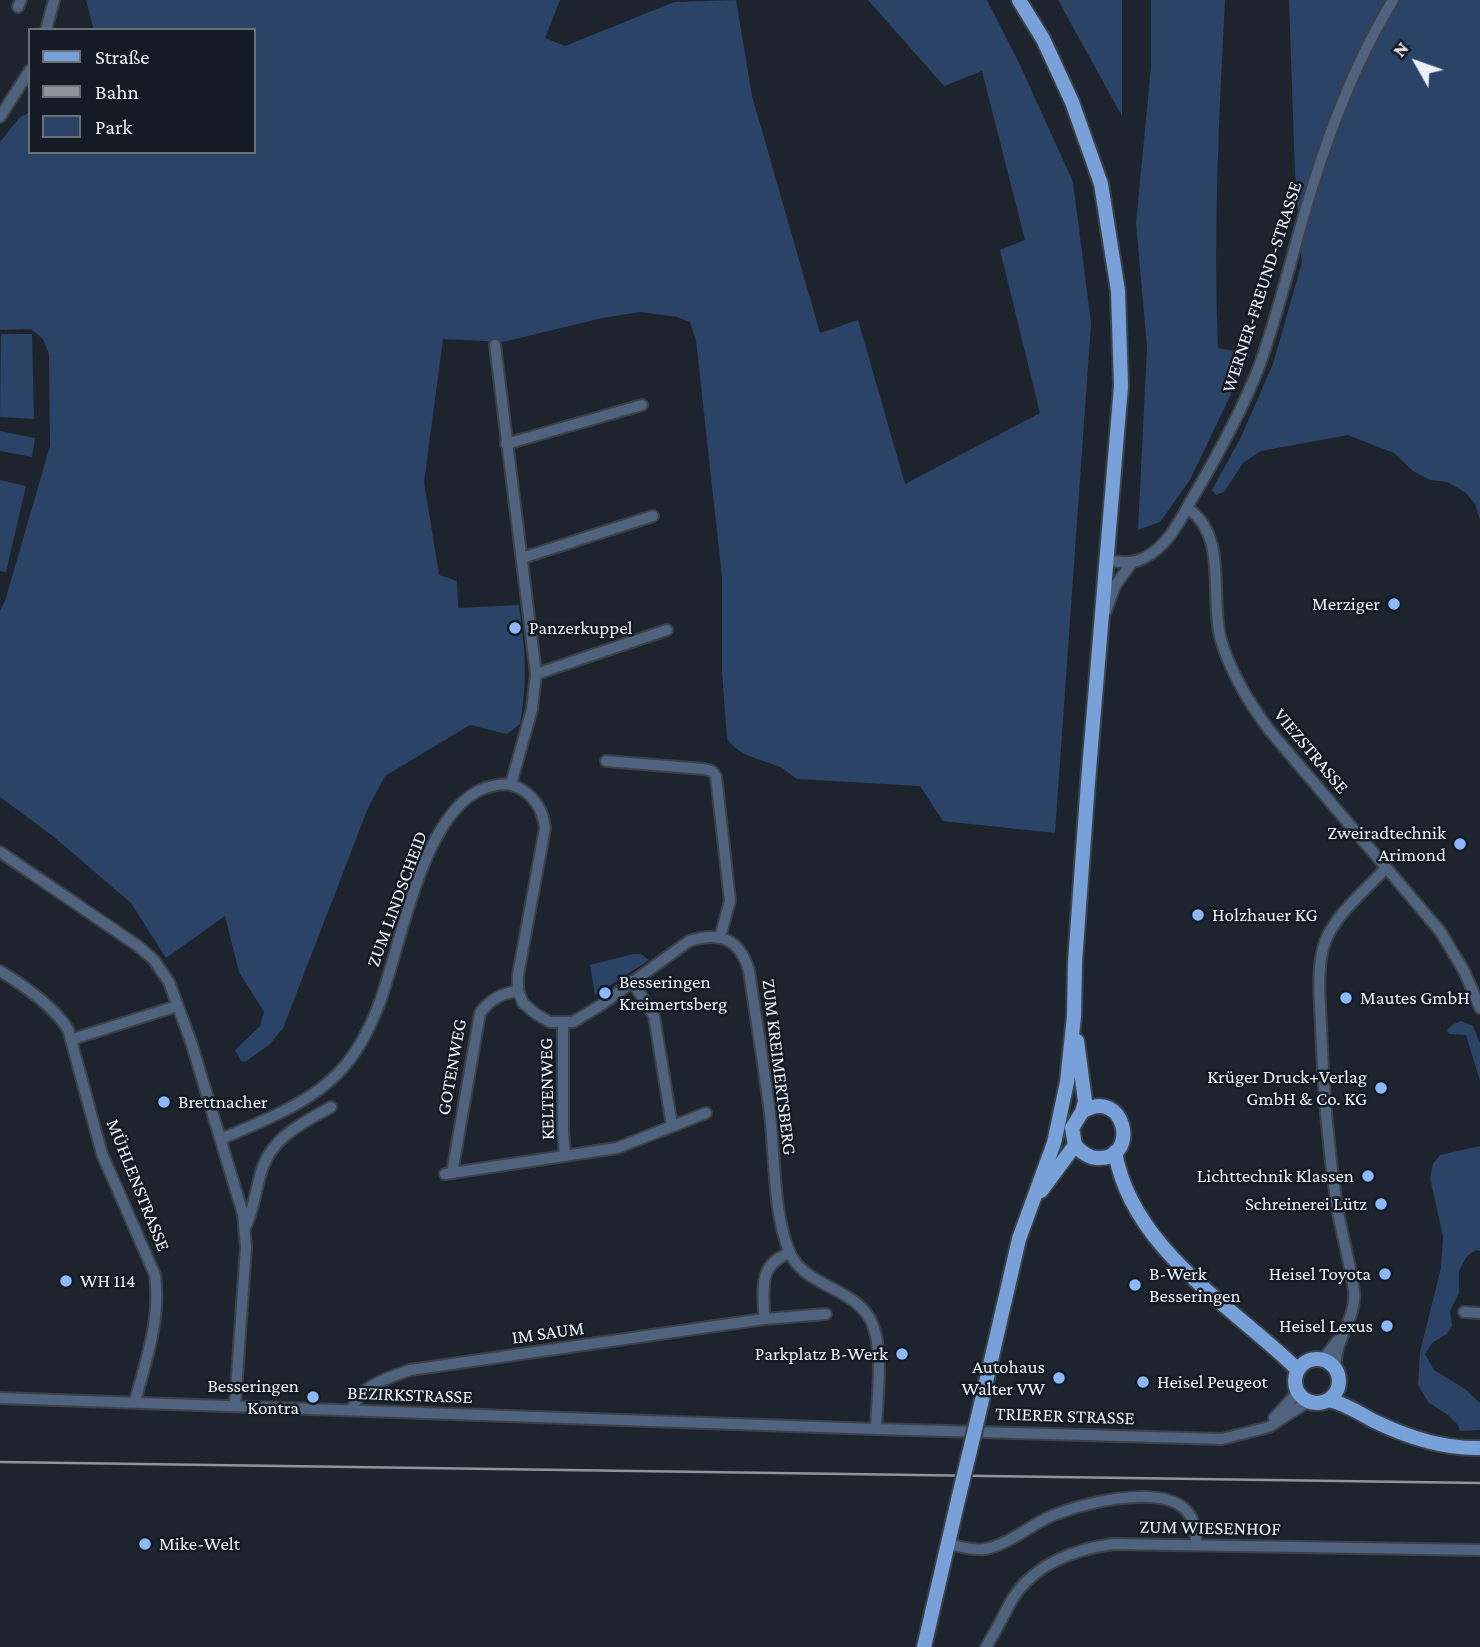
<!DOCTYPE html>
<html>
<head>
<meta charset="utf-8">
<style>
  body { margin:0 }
  #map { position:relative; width:1480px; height:1647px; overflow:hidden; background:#1e242d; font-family:"Crimson Pro",serif }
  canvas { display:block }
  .legend { position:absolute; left:28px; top:28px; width:228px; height:126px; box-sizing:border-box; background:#141b24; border:2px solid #6a7078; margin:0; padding:9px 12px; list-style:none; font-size:21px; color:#ebf0f6 }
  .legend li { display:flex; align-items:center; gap:14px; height:35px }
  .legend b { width:35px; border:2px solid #6a7078 }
  .north { position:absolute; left:1382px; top:28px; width:70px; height:70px; -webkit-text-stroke:5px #141b24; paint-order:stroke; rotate:310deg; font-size:19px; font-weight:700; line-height:28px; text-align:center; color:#ebf0f6 }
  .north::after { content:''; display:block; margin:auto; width:24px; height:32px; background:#ebf0f6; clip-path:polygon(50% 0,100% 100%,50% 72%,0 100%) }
</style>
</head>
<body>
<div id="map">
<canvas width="1480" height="1647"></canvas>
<ul class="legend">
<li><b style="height:9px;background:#78a0d9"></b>Straße</li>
<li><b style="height:9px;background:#90959c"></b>Bahn</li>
<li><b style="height:19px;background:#2b4367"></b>Park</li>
</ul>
<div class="north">N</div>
</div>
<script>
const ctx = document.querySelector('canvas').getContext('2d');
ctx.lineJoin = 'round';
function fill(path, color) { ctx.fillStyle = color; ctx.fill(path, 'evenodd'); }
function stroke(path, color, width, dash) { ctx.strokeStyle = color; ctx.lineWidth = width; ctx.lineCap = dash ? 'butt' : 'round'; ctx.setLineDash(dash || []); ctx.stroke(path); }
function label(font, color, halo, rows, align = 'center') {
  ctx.font = font + ' "Crimson Pro",serif'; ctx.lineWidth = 5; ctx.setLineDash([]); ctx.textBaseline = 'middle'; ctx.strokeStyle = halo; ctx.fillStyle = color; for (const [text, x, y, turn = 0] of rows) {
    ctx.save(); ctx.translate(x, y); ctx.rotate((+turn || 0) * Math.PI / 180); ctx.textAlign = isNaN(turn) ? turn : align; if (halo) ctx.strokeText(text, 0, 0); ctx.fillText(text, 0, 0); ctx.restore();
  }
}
const green = new Path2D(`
  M86,0H560L545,38L565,46L674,2L736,0L752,96L820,333L858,320L905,484L1040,413L1000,250L1025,240L982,71L944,86L868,0H987L1020,65L1073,182L1091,323L1055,833L943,821L920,786L797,779C791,775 785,769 778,766C759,759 740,756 727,739L722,672V577L696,340L690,322L677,317L640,312L602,318L503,342L443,339L424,482L439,575L457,581L458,608L519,605C525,650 528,678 520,724L507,734L470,725L385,776L368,808L283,1028L269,1045L245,1062L241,1061L235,1050L260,1026L264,1012L239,972L225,916L166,958L131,903L54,837L0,797V611L5,601L50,446L49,354L43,339L31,329L0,330V142L19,118L30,112V152H254V30H94Z
  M1058,0H1122V116Z
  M1151,0H1225C1219,116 1213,232 1218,348L1250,354L1190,480L1160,522L1138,530L1147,347L1136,223L1151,67Z
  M1289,0H1480V520L1475,504L1466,493L1448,482L1430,480L1413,471L1394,453L1348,435L1261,451L1243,463L1224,492L1216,495L1212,490L1241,437L1273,364L1302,262L1295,174Z
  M1,334H32L34,419L0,417Z
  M0,431L35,438L32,457L0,451Z
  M0,480L26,486L6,572L0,571Z
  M633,954H641L649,960L595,995L590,965Z
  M1461,1021L1473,1026L1480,1043V1081L1466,1035L1449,1034L1447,1030L1452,1025Z
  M1480,1146V1251L1476,1250L1467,1256L1459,1271V1293L1450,1311L1452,1326L1447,1334L1433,1342L1425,1354L1434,1370L1465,1389L1480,1403V1430L1460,1431L1458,1425L1448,1415L1428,1402L1418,1385L1420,1352L1441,1268L1443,1236L1430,1178L1433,1164L1440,1155Z`);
const minor = new Path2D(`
  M18,7L21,0
  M46,30L54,0
  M0,117L30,70
  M495,345L536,674L532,709L511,784
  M506,444L642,405
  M1187,508C1229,535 1209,599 1221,640C1231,674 1249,703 1270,731L1440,931L1464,971L1480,1008
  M522,558L653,516
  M1108,561C1120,562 1133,564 1144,558C1170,545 1182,516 1196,492C1220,451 1243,409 1260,364C1284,297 1298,227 1321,160C1340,104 1362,50 1393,0
  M1106,611L1115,586L1132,562
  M536,674L667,630
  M606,761L704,769L712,771L716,776L730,901L720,937
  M0,852L138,946L154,960L169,982L191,1042L243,1214L246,1247L235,1405
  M0,971C25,986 52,1005 68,1029L102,1154L155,1275C161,1318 146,1361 135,1401
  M632,981L654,1016L672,1126
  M563,1023V1131L565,1155
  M73,1039L177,1006
  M221,1139C265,1120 317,1101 347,1063C361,1046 370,1027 378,1007C401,949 421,811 485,788C498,784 509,782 521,789C536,798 543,811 545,828L518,975V991L523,1003L536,1014L550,1022H573L601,1005L689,941C720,931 740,939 749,971C756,1019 764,1066 770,1114C775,1157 773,1211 789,1251C804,1288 857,1287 872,1323C884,1351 877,1399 876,1429
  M452,1173L480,1013C490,1000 501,993 518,991
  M445,1174L617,1148L706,1113
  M245,1228C253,1211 255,1194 260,1176C269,1139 300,1124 331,1107
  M1464,1312L1480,1313
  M764,1319C764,1289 757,1266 789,1253
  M1323,1359L1338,1340
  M1336,1368C1333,1341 1357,1319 1354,1291C1350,1263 1342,1235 1337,1207C1328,1147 1323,1088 1321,1027C1320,1000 1316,968 1325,942C1336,913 1366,890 1386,868
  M0,1398L876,1429L1222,1439L1269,1427L1309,1401
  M352,1410C359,1385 389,1378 410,1370L764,1319L826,1314
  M1274,1418L1298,1392
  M948,1544C959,1546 973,1551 985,1549C1007,1545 1027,1528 1047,1518C1078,1504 1158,1483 1186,1510C1195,1520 1196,1533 1196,1545
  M986,1647C996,1631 1004,1614 1013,1598C1035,1564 1075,1549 1113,1544L1480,1550`);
const major = new Path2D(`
  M1077,1041L1085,1101L1082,1112
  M1115,1152C1132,1250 1233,1306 1298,1370
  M1041,1191L1075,1145L1072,1128L1082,1112C1125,1085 1141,1160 1098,1158C1088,1158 1081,1152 1075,1145
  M1295 1381a22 22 0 1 1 44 0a22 22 0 1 1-44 0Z
  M1329,1400C1346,1404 1359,1413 1374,1421C1407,1437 1443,1449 1480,1448
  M978,1417L1019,1239L1054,1143L1067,1082L1074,1016L1075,962L1088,782L1121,386L1118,291L1101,184L1072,102L1043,39L1019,0
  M924,1647L958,1500`);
const rail = new Path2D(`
  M0,1462L1480,1483`);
const majorBridge = new Path2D(`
  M958,1500L978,1417`);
const markers = [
  [1394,604,7,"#8cb9fc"],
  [515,628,7,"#8cb9fc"],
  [1460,844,7,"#8cb9fc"],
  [1198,915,7,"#8cb9fc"],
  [605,993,7,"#8cb9fc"],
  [1346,998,7,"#8cb9fc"],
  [1381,1088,7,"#8cb9fc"],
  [164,1102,7,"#8cb9fc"],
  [1368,1176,7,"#8cb9fc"],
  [1381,1204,7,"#8cb9fc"],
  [1385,1274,7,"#8cb9fc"],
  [66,1281,7,"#8cb9fc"],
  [1135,1285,7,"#8cb9fc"],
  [1387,1326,7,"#8cb9fc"],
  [902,1354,7,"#8cb9fc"],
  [1059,1378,7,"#8cb9fc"],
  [1143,1382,7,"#8cb9fc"],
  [313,1397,7,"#8cb9fc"],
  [145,1544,7,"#8cb9fc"]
];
const streetNames = [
  ["WERNER-FREUND-STRASSE",1262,287,-72],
  ["VIEZSTRASSE",1311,751,50],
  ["ZUM LINDSCHEID",397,899,-70],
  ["GOTENWEG",452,1067,-80],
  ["ZUM KREIMERTSBERG",779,1067,83],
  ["KELTENWEG",547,1089,-91],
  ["MÜHLENSTRASSE",138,1185,68],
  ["IM SAUM",548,1333,-8],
  ["BEZIRKSTRASSE",410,1395,2],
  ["TRIERER STRASSE",1065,1416,2],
  ["ZUM WIESENHOF",1210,1528,1]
];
const poiNames = [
  ["Merziger",1380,604],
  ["Panzerkuppel",529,628,"left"],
  ["Zweiradtechnik",1446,833],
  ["Arimond",1446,855],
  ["Holzhauer KG",1212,915,"left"],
  ["Besseringen",619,982,"left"],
  ["Kreimertsberg",619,1004,"left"],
  ["Mautes GmbH",1360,998,"left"],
  ["Krüger Druck+Verlag",1367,1077],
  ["GmbH & Co. KG",1367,1099],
  ["Brettnacher",178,1102,"left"],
  ["Lichttechnik Klassen",1354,1176],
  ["Schreinerei Lütz",1367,1204],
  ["B-Werk",1149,1274,"left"],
  ["Besseringen",1149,1296,"left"],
  ["Heisel Toyota",1371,1274],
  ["WH 114",80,1281,"left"],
  ["Heisel Lexus",1373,1326],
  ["Parkplatz B-Werk",888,1354],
  ["Autohaus",1045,1367],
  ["Walter VW",1045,1389],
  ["Heisel Peugeot",1157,1382,"left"],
  ["Besseringen",299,1386],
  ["Kontra",299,1408],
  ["Mike-Welt",159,1544,"left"]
];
fill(green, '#2b4367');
stroke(minor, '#3b4149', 14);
stroke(major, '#3b4149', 18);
stroke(minor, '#4f627e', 10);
stroke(major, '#78a0d9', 14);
stroke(rail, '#90959c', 2.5);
stroke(majorBridge, '#3b4149', 18, []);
stroke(majorBridge, '#78a0d9', 14);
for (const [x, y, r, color] of markers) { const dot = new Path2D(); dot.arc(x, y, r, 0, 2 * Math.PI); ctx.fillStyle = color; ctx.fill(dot); stroke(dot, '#141b24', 2.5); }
label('19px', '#ebf0f6', '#141b24', streetNames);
label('19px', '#ebf0f6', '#141b24', poiNames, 'right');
</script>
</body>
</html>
